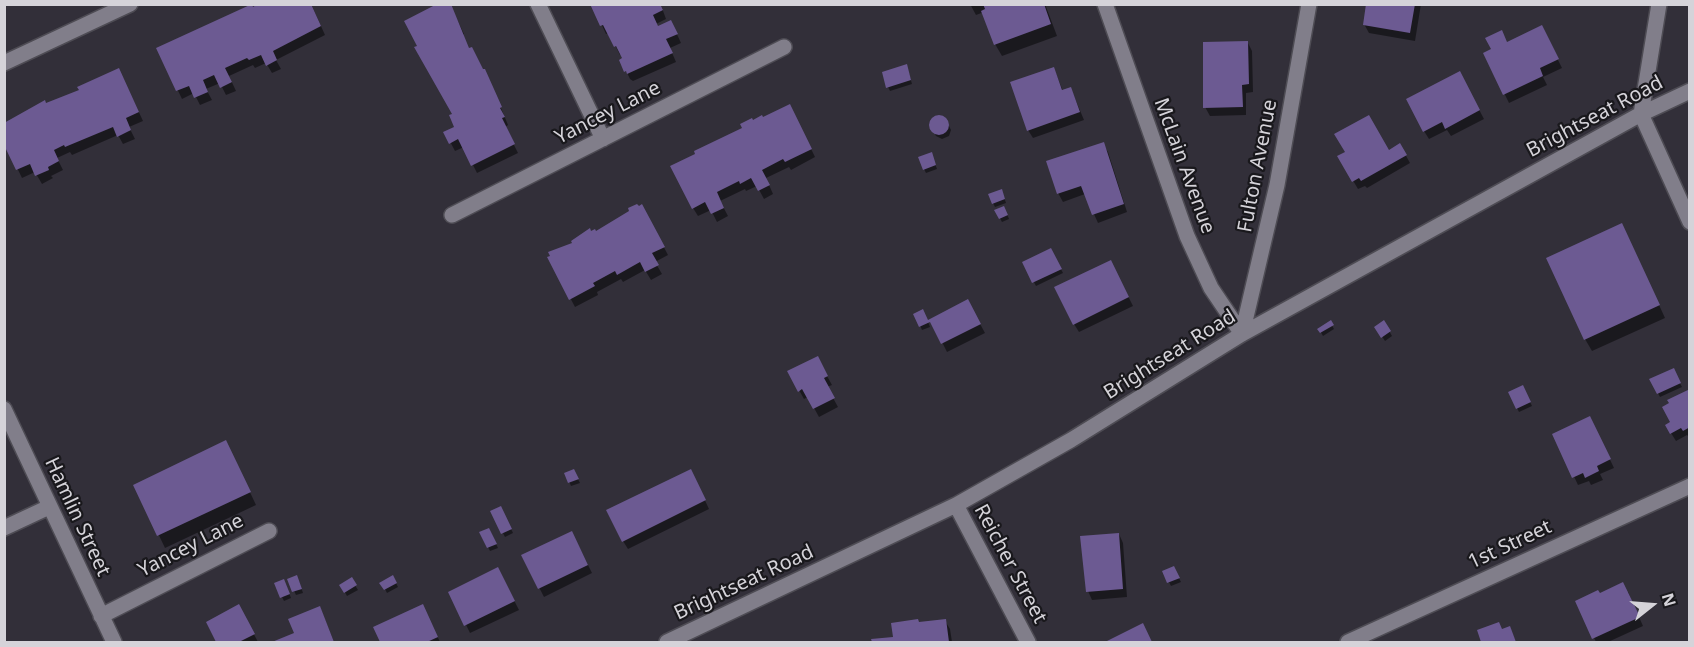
<!DOCTYPE html>
<html>
<head>
<meta charset="utf-8">
<style>
  body { margin:0 }
  #map { position:relative; width:1694px; height:647px; overflow:hidden; background:#322f39; font-family:"Noto Sans",sans-serif }
  canvas { display:block }
  .frame { position:absolute; inset:0; border:6px solid #d5d3d9; pointer-events:none }
  .north { position:absolute; left:1622px; top:575px; width:60px; height:60px; -webkit-text-stroke:4px #19181c; paint-order:stroke; rotate:73deg; font-size:16px; font-weight:700; line-height:24px; text-align:center; color:#d5d3d9 }
  .north::after { content:''; display:block; margin:auto; width:21px; height:27px; background:#d5d3d9; clip-path:polygon(50% 0,100% 100%,50% 72%,0 100%) }
</style>
</head>
<body>
<div id="map">
<canvas width="1694" height="647"></canvas>
<div class="frame"></div>
<div class="north">N</div>
</div>
<script>
const ctx = document.querySelector('canvas').getContext('2d');
ctx.lineJoin = 'round';
function fill(path, color) { ctx.fillStyle = color; ctx.fill(path, 'evenodd'); }
function stroke(path, color, width, dash) { ctx.strokeStyle = color; ctx.lineWidth = width; ctx.lineCap = dash ? 'butt' : 'round'; ctx.setLineDash(dash || []); ctx.stroke(path); }
function label(font, color, halo, rows, align = 'center') {
  ctx.font = font + ' "Noto Sans",sans-serif'; ctx.lineWidth = 4.5; ctx.setLineDash([]); ctx.textBaseline = 'middle'; ctx.strokeStyle = halo; ctx.fillStyle = color; for (const [text, x, y, turn = 0] of rows) {
    ctx.save(); ctx.translate(x, y); ctx.rotate((+turn || 0) * Math.PI / 180); ctx.textAlign = isNaN(turn) ? turn : align; if (halo) ctx.strokeText(text, 0, 0); ctx.fillText(text, 0, 0); ctx.restore();
  }
}
const shadow = new Path2D(`
  M311,4L325,35L276,60L281,69L272,73L266,63L255,68L253,65L229,76L236,91L226,95L220,83L206,89L212,100L200,105L194,93L182,99L158,49L253,9Z
  M592,4L662,8L666,19L656,24L658,28L675,30L681,43L670,48L676,62L633,81L630,79L621,60L624,59L621,54L620,55L609,33L606,34Z
  M970,4H1045L1057,36L1002,56L995,44L984,12L976,15Z
  M1368,4H1421L1415,41L1369,33L1364,24Z
  M452,9L464,34L462,36L469,50L489,79L508,125L505,127L518,153L477,173L464,147L455,151L445,132L456,127L454,115Z
  M1546,36L1562,68L1543,77L1547,85L1509,103L1485,54L1507,44Z
  M1248,43L1252,51L1253,92L1246,93V115L1210,116L1205,107Z
  M1054,69L1063,91L1071,89L1084,120L1033,138L1028,130Z
  M908,70L912,84L890,91L888,87Z
  M123,78L143,121L129,127L135,139L123,144L118,135L72,155L70,152L57,158L63,170L51,176L53,178L42,184L35,172L22,178L4,141L46,105Z
  M1464,81L1484,119L1451,136L1447,130L1429,139L1424,131Z
  M794,114L815,157L791,170L789,167L766,178L773,194L764,199L757,186L746,191L745,189L720,201L728,216L717,222L711,210L698,216L693,208L744,129L753,122Z
  M939,116L945,118L951,130L949,136L942,139L936,136L930,125L933,119Z
  M1103,144L1108,152L1127,212L1098,223L1085,194L1063,202L1058,193Z
  M1400,145L1410,163L1367,188L1365,186L1358,189L1339,157L1347,152H1388Z
  M933,158L937,169L926,173L924,169Z
  M1002,191L1006,203L995,207L993,203Z
  M642,206L668,255L655,262L662,274L651,280L645,270L623,282L621,279L597,292L598,295L575,307L549,258Z
  M996,211H1006L1009,219L1002,222Z
  M1628,237L1665,318L1592,351L1585,339Z
  M1051,250L1063,273L1036,286L1024,263Z
  M1115,270L1133,306L1079,332L1074,324Z
  M972,309L985,333L947,352L931,320Z
  M915,314H925L930,327L922,330Z
  M1330,322L1334,329L1323,336L1319,329Z
  M1384,322L1392,336L1385,341L1376,327Z
  M817,358L832,385L827,387L838,407L819,417L808,397L804,399L789,372Z
  M1673,370L1682,387L1660,397L1651,380Z
  M1523,387L1532,406L1519,412L1517,408Z
  M1690,390V438L1687,435L1676,441L1671,433L1672,423Z
  M1594,426L1614,468L1600,474L1603,480L1591,485L1589,481L1578,485L1554,434Z
  M232,454L256,505L165,548L135,485Z
  M574,471L580,483L571,486L566,474Z
  M695,479L709,509L628,549L623,541Z
  M492,512H503L513,533L505,537Z
  M481,533H491L498,548L490,551Z
  M1119,534L1123,543L1127,597L1092,600L1088,591Z
  M576,541L592,573L544,597L523,556Z
  M1174,568L1181,582L1171,586L1164,572Z
  M393,577L398,587L387,593L382,583Z
  M502,577L519,610L470,633L450,592Z
  M351,579L358,590L347,596L341,585Z
  M289,580L299,581L303,593L296,595Z
  M286,585L291,598L284,601L282,597Z
  M1628,592L1643,626L1608,642H1596L1577,602L1599,595Z
  M239,606L258,642H218L208,622Z
  M320,607L334,642H276L296,634Z
  M427,615L440,642H381L375,628Z
  M945,621L950,629L952,642H873V640L894,638Z
  M1142,625L1151,642H1109Z
  M1510,628L1516,642H1483L1479,631H1502Z`);
const building = new Path2D(`
  M252,4L253,7L258,4H311L321,26L273,51L277,60L266,66L261,55L249,60L247,58L225,68L232,82L220,88L214,75L203,80L208,92L194,98L189,86L176,91L156,48Z
  M437,4H451L469,48L472,47L483,69H485L502,107L500,108L505,117L502,118L515,144L471,166L458,139L449,144L443,132L454,127L449,115L452,114L414,47L417,46L404,21Z
  M590,4H660L663,10L653,15L658,26L671,20L678,34L666,39L673,53L627,74L626,71L624,72L619,60L622,58L616,46L614,47L603,25L600,26Z
  M983,4H1044L1051,24L994,45L981,11L985,9Z
  M1366,4H1415L1410,33L1363,25Z
  M1542,25L1559,59L1540,68L1543,76L1503,95L1483,53L1491,49L1485,38L1502,30L1507,42Z
  M1248,41L1249,84L1242,85L1243,107L1203,108V42Z
  M907,64L911,80L886,88L882,72Z
  M1054,67L1062,90L1071,87L1080,112L1027,131L1010,82Z
  M119,68L139,112L126,118L131,130L117,137L113,127L65,147L64,145L54,150L59,161L48,167L49,170L35,176L30,164L16,170L4,145V123L45,100L46,103L79,90L77,87Z
  M1460,71L1480,110L1445,129L1442,122L1423,132L1406,99Z
  M790,104L812,149L785,162L783,159L762,170L770,185L758,191L751,178L740,184L739,181L717,192L724,208L711,214L705,202L692,209L670,166L695,154L694,151L742,128L740,124L752,118L753,120L762,115L763,117Z
  M1369,115L1389,150L1400,143L1407,155L1361,181L1359,178L1352,182L1337,156L1345,152L1334,134Z
  M929 125a10 10 0 1 1 20 0a10 10 0 1 1-20 0Z
  M1104,142L1124,204L1092,215L1081,186L1057,194L1046,161Z
  M932,152L936,165L923,170L918,157Z
  M1002,189L1005,199L992,204L988,194Z
  M637,204L639,206L642,204L665,247L652,253L659,265L645,272L640,262L617,275L615,271L593,283L595,286L569,300L547,257L550,256L548,252L572,243L571,241L590,228L591,231L595,229L596,231L629,211L628,208Z
  M1004,206L1008,215L999,219L994,210Z
  M1622,223L1660,305L1584,340L1546,258Z
  M1051,248L1062,269L1032,283L1022,262Z
  M1111,260L1129,297L1073,325L1054,287Z
  M968,299L981,324L941,344L930,322L919,327L913,314L923,309L928,320Z
  M1331,320L1334,325L1320,333L1317,329Z
  M1384,320L1391,331L1381,338L1374,327Z
  M818,356L828,376L824,378L835,398L813,409L802,389L798,392L787,371Z
  M1674,368L1681,383L1657,394L1649,379Z
  M1523,385L1531,402L1516,409L1508,392Z
  M1690,389V427L1683,431L1681,428L1670,434L1665,425L1670,422L1662,407L1669,403L1667,400Z
  M1590,416L1611,459L1597,466L1599,471L1585,478L1583,473L1572,478L1552,434Z
  M226,440L251,492L157,536L133,485Z
  M574,469L579,479L568,483L564,473Z
  M691,469L706,500L622,542L606,510Z
  M501,506L512,529L501,534L490,511Z
  M489,528L497,544L487,548L479,532Z
  M572,531L588,565L538,589L521,555Z
  M1119,533L1123,589L1086,592L1080,536Z
  M1174,566L1180,578L1167,583L1162,571Z
  M498,567L515,601L464,626L448,592Z
  M297,575L302,589L292,592L287,579Z
  M393,575L397,583L384,590L379,583Z
  M352,577L357,585L344,593L339,585Z
  M284,579L290,594L280,598L274,583Z
  M1623,582L1640,617L1592,639L1575,601L1598,590L1600,593Z
  M239,604L255,634L239,642H216L206,622Z
  M423,604L438,637L427,642H380L373,627Z
  M320,606L334,642H272L294,633L288,619Z
  M918,619L919,622L946,619L949,642H872L871,639L893,637L891,623Z
  M1499,622L1502,629L1510,626L1516,642H1481L1477,630Z
  M1143,623L1152,642H1105Z`);
const minor = new Path2D(`
  M538,4L603,139
  M1105,4L1187,236L1211,288L1242,334
  M1659,4L1641,114L1690,222
  M4,63L130,4
  M452,215L784,47
  M1242,334L1277,185L1309,4
  M4,409L114,642
  M956,505L1028,642
  M4,528L49,507
  M101,616L269,531
  M667,642L956,505L1071,440L1242,334L1641,114L1690,91
  M1348,642L1690,486`);
const streetNames = [
  ["Yancey Lane",608,113,-27],
  ["Brightseat Road",1595,117,-28],
  ["McLain Avenue",1184,166,70],
  ["Fulton Avenue",1258,166,-79],
  ["Brightseat Road",1170,355,-32],
  ["Hamlin Street",77,517,65],
  ["1st Street",1510,545,-25],
  ["Yancey Lane",191,546,-27],
  ["Reicher Street",1010,564,62],
  ["Brightseat Road",744,583,-25]
];
fill(shadow, '#0007');
fill(building, '#6c5a92');
stroke(minor, '#4e4c54', 18);
stroke(minor, '#817e8a', 15);
label('20px', '#d5d3d9', '#19181c', streetNames);
</script>
</body>
</html>
